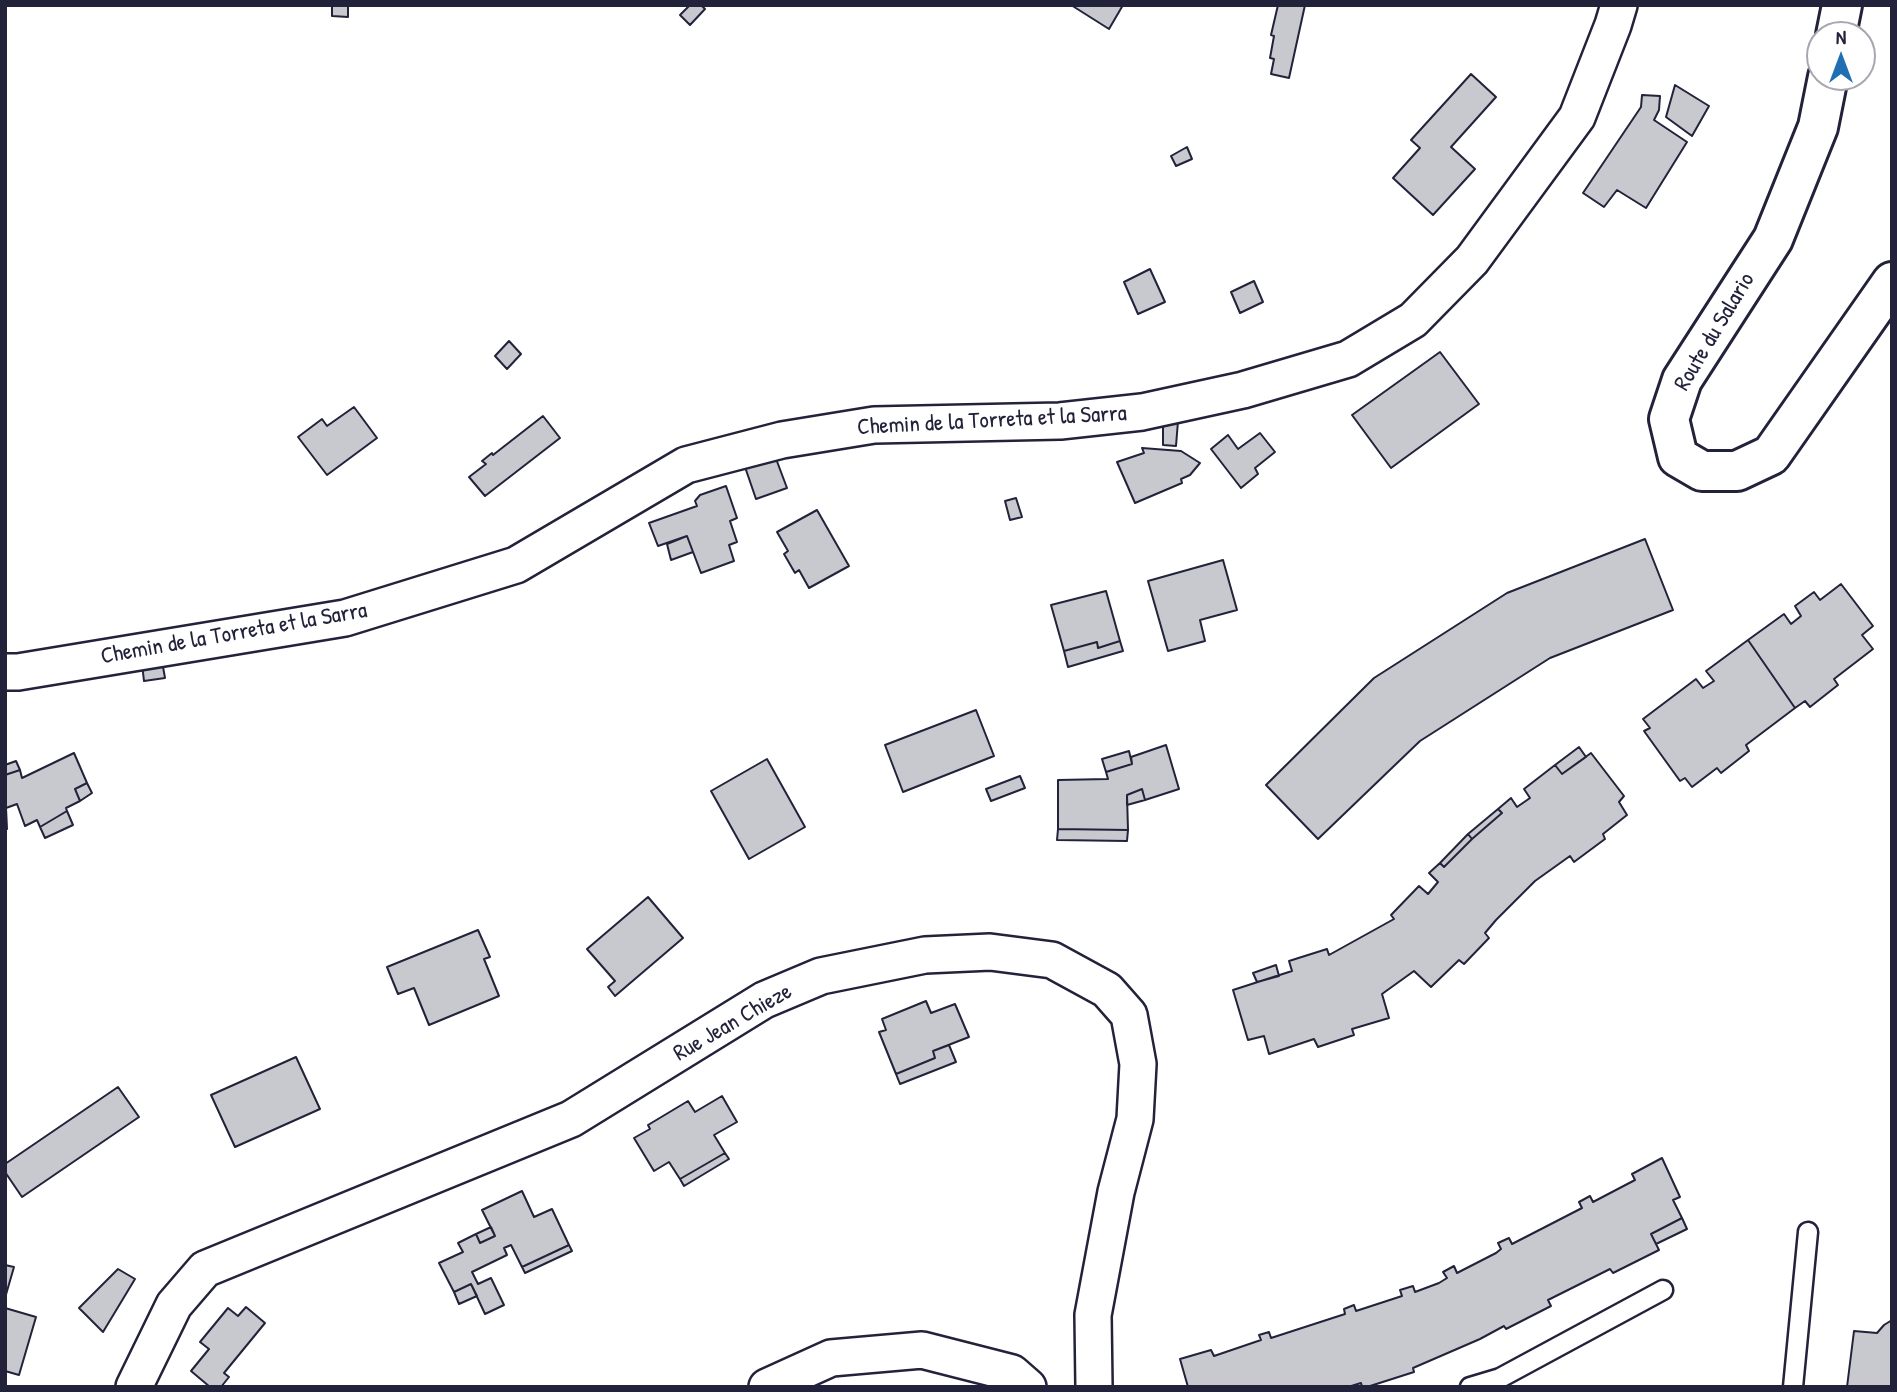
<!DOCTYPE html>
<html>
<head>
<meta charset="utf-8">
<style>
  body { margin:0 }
  #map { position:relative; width:1897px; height:1392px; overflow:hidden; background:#fff; font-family:"Patrick Hand",sans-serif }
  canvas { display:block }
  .frame { position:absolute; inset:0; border:7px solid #22223b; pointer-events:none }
  .north { position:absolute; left:1806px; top:21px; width:70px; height:70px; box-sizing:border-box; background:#fff; border:2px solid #a7a7b1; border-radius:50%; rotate:0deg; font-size:19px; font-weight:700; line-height:28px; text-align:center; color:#22223b }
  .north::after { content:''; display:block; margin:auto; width:24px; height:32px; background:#1f6fb2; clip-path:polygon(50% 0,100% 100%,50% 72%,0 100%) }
</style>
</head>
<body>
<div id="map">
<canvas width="1897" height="1392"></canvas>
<div class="frame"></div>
<div class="north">N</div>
</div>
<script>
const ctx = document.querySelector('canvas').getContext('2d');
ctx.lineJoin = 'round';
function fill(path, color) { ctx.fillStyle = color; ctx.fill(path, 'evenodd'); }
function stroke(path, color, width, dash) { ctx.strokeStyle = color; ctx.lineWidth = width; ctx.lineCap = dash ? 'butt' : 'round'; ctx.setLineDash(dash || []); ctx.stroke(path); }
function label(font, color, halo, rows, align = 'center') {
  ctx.font = font + ' "Patrick Hand",sans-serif'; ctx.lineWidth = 7; ctx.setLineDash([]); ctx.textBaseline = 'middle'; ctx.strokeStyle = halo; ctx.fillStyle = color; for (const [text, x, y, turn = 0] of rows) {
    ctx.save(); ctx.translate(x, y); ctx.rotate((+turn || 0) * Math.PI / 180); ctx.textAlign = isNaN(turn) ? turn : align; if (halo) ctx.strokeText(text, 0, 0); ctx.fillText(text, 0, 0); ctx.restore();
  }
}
const building = new Path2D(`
  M332,5H348V17L332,16Z
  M690,5H701L705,9L690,25L680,15Z
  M1071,5H1123L1109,29Z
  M1278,5H1305L1289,78L1271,74L1274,59L1270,58L1274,36L1271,35Z
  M1471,74L1496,97L1451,147L1475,169L1433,215L1393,178L1420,148L1411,140Z
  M1675,85L1709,106L1692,136L1666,117Z
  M1642,95L1660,96L1659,110L1654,120L1687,142L1646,208L1617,190L1604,207L1583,193L1641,107Z
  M1187,147L1192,159L1176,166L1171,156Z
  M1150,269L1165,302L1138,314L1124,282Z
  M1254,281L1263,302L1240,313L1231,292Z
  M509,341L521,354L507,369L495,356Z
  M1440,352L1479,404L1391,468L1352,415Z
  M354,407L377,438L327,475L298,437L322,419L327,426Z
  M543,416L560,438L485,496L469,477L486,464L482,461L492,453L493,455Z
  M1178,421L1176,446L1163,445V424Z
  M1260,433L1275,452L1255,468L1258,474L1241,488L1211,449L1228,435L1238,449Z
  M1142,448L1181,451L1200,463L1190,475L1181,479L1182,483L1135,503L1117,462L1144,453Z
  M775,456L787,488L756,499L745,467Z
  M726,486L737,518L730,521L737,542L729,545L734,561L701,573L687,536L658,546L649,523L697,506L695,501L700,495Z
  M1016,498L1022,517L1010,520L1005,501Z
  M817,510L849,566L809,588L799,570L795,573L784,554L788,551L777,532Z
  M687,536L693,552L671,560L667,544Z
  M1645,539L1673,610L1550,658L1420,741L1318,839L1266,785L1374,678L1507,593Z
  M1223,560L1237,610L1200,620L1205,641L1168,651L1148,581Z
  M1841,584L1873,626L1862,635L1873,649L1834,679L1838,685L1810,707L1805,701L1795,708L1748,640L1784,614L1791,624L1801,616L1795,606L1814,592L1820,600Z
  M1106,591L1120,641L1098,648L1097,642L1064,651L1051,605Z
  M1748,640L1795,708L1746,745L1749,751L1721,773L1717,768L1692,787L1685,778L1680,781L1644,731L1650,728L1643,719L1696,679L1703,688L1714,681L1706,671Z
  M1120,641L1123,651L1068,667L1064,651L1097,642L1098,648Z
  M162,661L165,678L144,681L142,664Z
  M976,710L994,756L903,792L885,745Z
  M1166,745L1179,789L1145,800L1142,789L1127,795L1128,830L1058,829V780L1108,779L1106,772L1132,764L1131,757Z
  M1579,747L1586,757L1562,774L1555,765Z
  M1129,751L1132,764L1106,772L1102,759Z
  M74,753L87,783L75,789L80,801L66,808L67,811L40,827L37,820L25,826L17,804L6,808L7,829H5V775L20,770L22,778Z
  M1591,753L1624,796L1619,802L1627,815L1603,834L1605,839L1574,862L1570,856L1535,881L1496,920L1485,933L1489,938L1464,964L1459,960L1431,987L1414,971L1382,994L1389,1018L1352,1029L1354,1035L1318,1047L1314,1039L1269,1054L1264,1036L1248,1040L1233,990L1292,971L1289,961L1327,949L1329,955L1394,919L1391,915L1419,886L1428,894L1438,882L1429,873L1440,863L1444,867L1472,839L1502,813L1498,809L1511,798L1517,807L1530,798L1524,789L1555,765L1562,774Z
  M767,759L805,827L749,859L711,791Z
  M16,761L20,770L5,775V765Z
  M1020,776L1025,788L991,801L986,789Z
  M87,783L92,793L80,801L75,789Z
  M1142,789L1145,800L1127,805V795Z
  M1498,809L1502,813L1472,839L1468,834Z
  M67,811L73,825L45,838L40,827Z
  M1058,829L1128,830L1127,841L1057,840Z
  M1468,834L1472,839L1444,867L1440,863Z
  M648,897L683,938L615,996L608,987L615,981L587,949Z
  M478,930L490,957L484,959L499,996L429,1025L414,988L398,994L387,967Z
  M1276,965L1279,976L1257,982L1253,973Z
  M926,1001L931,1013L955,1004L969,1037L933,1051L935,1058L896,1074L879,1032L886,1030L882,1019Z
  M949,1045L956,1062L900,1084L896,1074L935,1058L933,1051Z
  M296,1057L320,1109L235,1147L211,1095Z
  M118,1087L139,1117L22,1197L5,1172V1164Z
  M722,1096L737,1122L714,1135L725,1153L680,1179L669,1162L654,1171L634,1138L650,1129L648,1125L688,1101L695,1112Z
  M725,1153L729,1159L684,1186L680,1179Z
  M1662,1158L1680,1197L1673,1200L1682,1218L1651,1234L1659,1250L1613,1273L1610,1269L1548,1300L1551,1306L1506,1329L1504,1326L1480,1339L1413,1368L1414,1372L1367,1387H1362L1361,1383L1348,1387H1188L1180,1359L1211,1350L1214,1356L1261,1340L1259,1335L1269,1332L1271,1338L1345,1314L1344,1309L1354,1305L1356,1311L1402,1296L1400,1290L1413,1286L1415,1292L1439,1283L1447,1278L1443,1272L1454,1266L1457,1273L1496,1253L1501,1249L1498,1243L1509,1238L1512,1244L1549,1225L1582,1208L1579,1202L1590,1196L1593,1202L1635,1180L1632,1174Z
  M522,1191L534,1217L552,1209L569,1245L522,1267L511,1245L504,1248L507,1255L472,1272L478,1284L491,1278L504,1305L485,1314L471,1284L454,1292L439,1263L463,1252L458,1243L476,1234L480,1243L495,1236L482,1210Z
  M1682,1218L1687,1229L1656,1244L1651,1234Z
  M491,1227L495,1236L480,1243L476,1234Z
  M569,1245L572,1251L525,1273L522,1267Z
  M5,1265L14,1267L5,1298Z
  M118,1269L135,1279L103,1332L79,1308Z
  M471,1284L477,1296L459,1304L454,1292Z
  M246,1307L265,1323L224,1373L229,1377L221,1387H210L191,1371L209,1349L200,1342L228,1308L238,1316Z
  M5,1308L36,1317L19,1375L5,1371Z
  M1892,1320V1387H1847L1854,1331L1877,1333L1884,1325Z`);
const service = new Path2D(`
  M1470,1387L1500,1378L1663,1290
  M1793,1387L1808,1232`);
const minor = new Path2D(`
  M5,672H18L345,618L516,565L686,465L782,440L874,425L1060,421L1142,412L1243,390L1348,359L1413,320L1472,260L1577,117L1613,25L1619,5
  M134,1387L174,1305L205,1269L571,1119L764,1000L821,976L925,955L990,952L1052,960L1107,990L1129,1015L1138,1064L1135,1119L1116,1192L1093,1315L1094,1387
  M767,1387L831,1358L922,1350L1012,1373L1028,1387`);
const secondary = new Path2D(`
  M1836,35L1842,5
  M1828,77L1818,127L1773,239L1682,380L1669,419L1678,457L1702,471H1737L1771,455L1892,282`);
const streetNames = [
  ["Route du Salario",1715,332,-59],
  ["Chemin de la Torreta et la Sarra",992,421,-3],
  ["Chemin de la Torreta et la Sarra",234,634,-10],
  ["Rue Jean Chieze",733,1023,-30]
];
fill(building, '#c8c8cf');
stroke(building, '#22223b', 2);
stroke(service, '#22223b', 23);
stroke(minor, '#22223b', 40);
stroke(secondary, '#22223b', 44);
stroke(service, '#fff', 18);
stroke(minor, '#fff', 35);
stroke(secondary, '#fff', 38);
label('23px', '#22223b', '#fff', streetNames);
</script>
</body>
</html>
